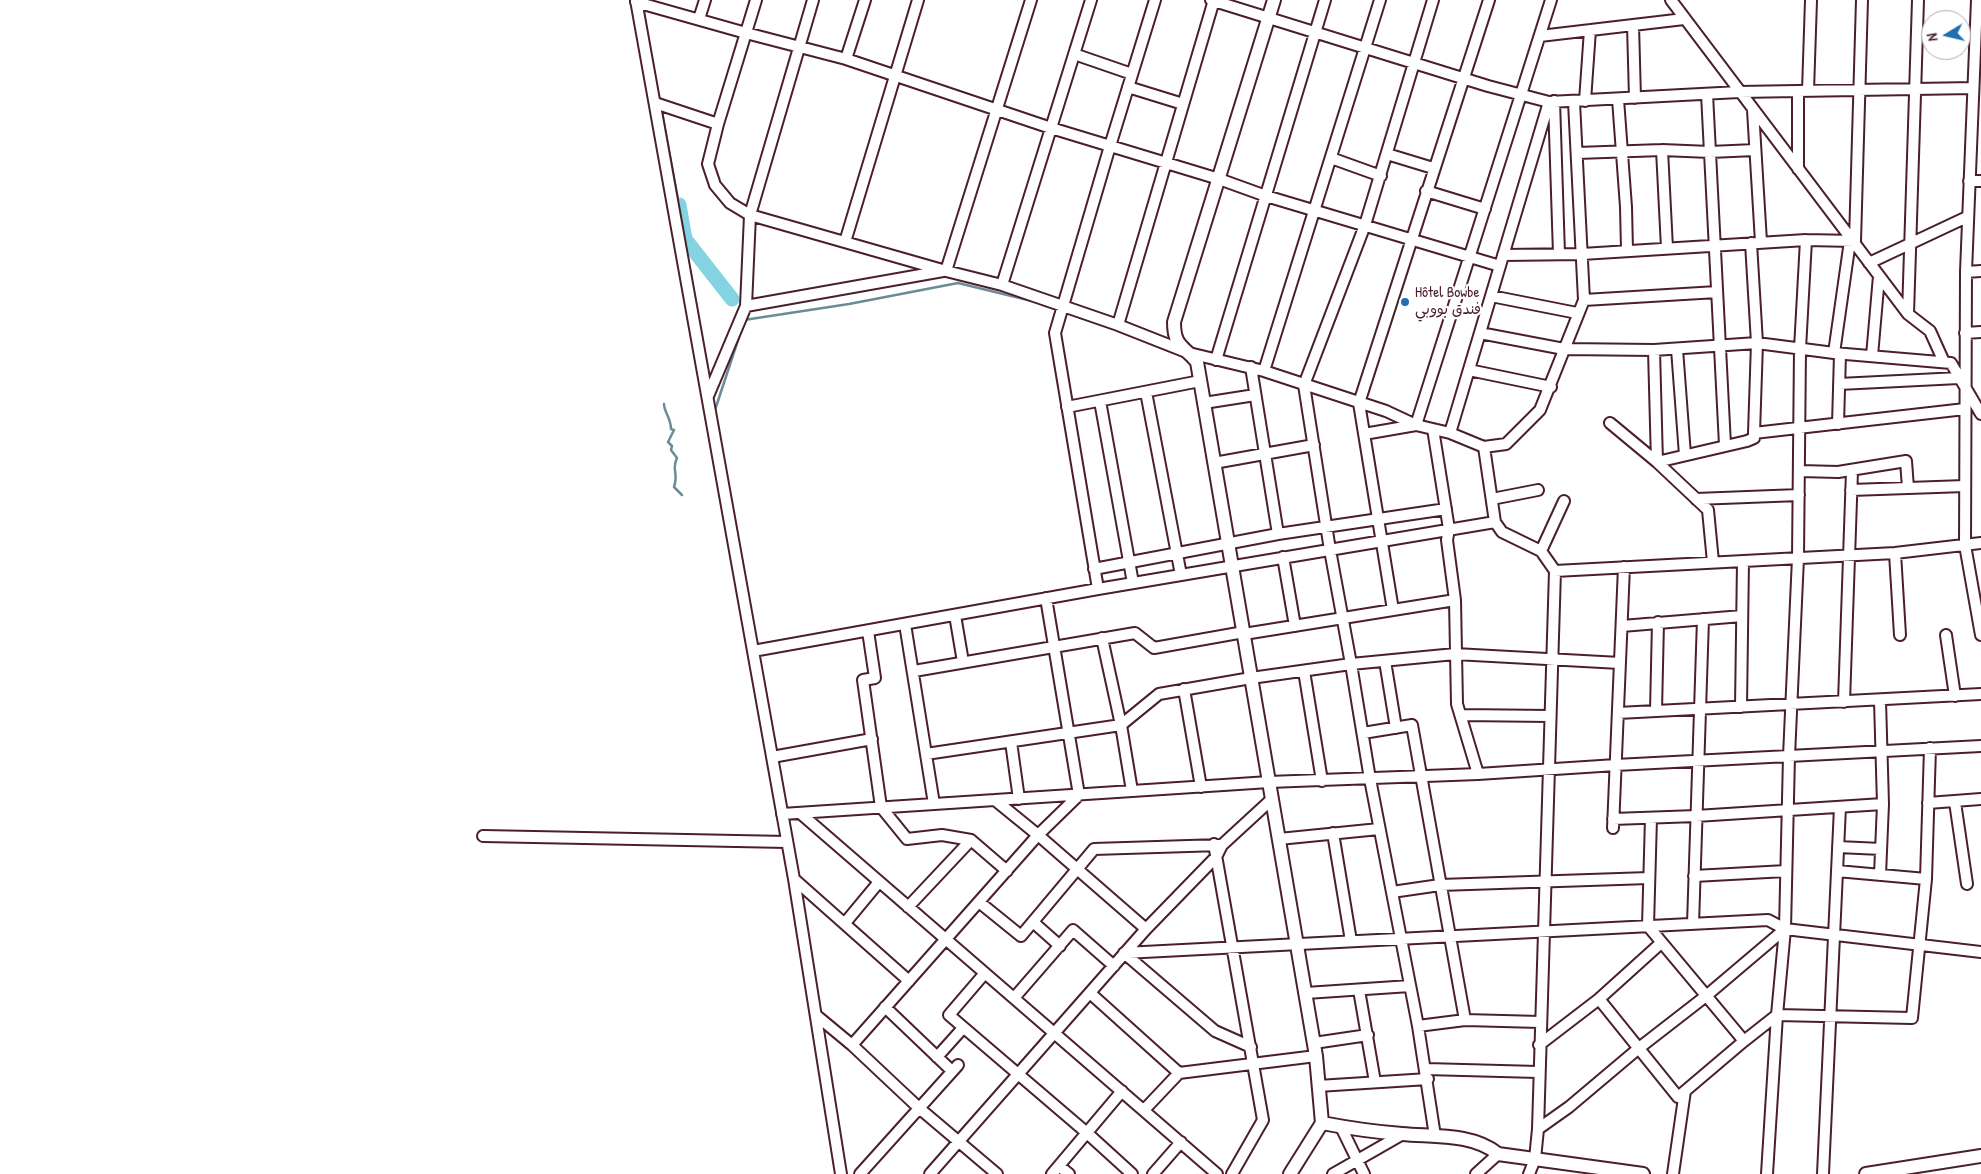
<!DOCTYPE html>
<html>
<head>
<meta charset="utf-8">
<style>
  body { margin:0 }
  #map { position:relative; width:1981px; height:1174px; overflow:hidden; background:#fff; font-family:"Patrick Hand",sans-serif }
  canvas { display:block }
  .north { position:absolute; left:1921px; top:10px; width:50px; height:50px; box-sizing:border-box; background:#fff; border:1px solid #b7a5aa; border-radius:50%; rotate:261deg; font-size:14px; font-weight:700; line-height:20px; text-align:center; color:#4a1f2b }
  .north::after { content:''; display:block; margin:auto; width:18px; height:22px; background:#1f6fb2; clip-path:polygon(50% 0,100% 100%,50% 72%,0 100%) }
</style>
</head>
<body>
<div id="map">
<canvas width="1981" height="1174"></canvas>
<div class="north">N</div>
</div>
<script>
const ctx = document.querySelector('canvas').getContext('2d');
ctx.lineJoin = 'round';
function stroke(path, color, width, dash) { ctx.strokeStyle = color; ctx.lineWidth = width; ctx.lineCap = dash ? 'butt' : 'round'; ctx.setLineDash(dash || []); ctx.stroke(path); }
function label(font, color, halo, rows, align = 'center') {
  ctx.font = font + ' "Patrick Hand","Playpen Sans Arabic",sans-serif'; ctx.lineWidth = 4.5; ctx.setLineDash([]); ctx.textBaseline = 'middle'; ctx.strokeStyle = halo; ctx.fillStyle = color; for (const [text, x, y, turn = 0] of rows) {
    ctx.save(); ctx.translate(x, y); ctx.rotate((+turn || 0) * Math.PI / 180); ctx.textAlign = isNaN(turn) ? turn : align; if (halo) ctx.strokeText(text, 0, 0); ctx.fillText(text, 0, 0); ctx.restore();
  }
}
const stream = new Path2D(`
  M643,6L645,21
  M661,107L679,205
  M744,320L849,304L958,283L1040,303
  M664,404C664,412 671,418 671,429L674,430L668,442L672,446L671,450L677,458C671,470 679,473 674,487L682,495
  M715,410L742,328`);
const river = new Path2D(`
  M679,205L685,239L732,299`);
const minor = new Path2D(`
  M636,0L794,879L841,1174
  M756,0L718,124L708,164L715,185L730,203L750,215L946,271L1002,285L1118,325L1189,353L1264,371L1386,411L1416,425L1450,433L1484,447L1506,444L1540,410L1584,300L1574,102
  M1211,0L1488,86L1549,102L1739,92L1973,88
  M1433,0L1365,225L1304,385L1330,550L1351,664L1370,779L1418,1026L1435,1136
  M1671,0L1908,314L1930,331L1944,362
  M1977,0L1966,272L1965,545L1981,635
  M636,2L746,33L846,59L1051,128L1219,179L1266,196L1500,266
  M699,19L705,0
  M1633,25L1635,98
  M1540,36L1684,19
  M1074,54L1132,74
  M846,59L865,0
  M1128,87L1183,104
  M1808,91L1811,0
  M1798,92V169
  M1707,94L1725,445
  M1618,99L1626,207L1627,250
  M1554,101L1559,254
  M1585,101L1590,30
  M655,103L718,124
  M1753,110L1761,242
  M1662,150L1667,248
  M1577,153L1662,150L1710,152L1755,150
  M1387,154L1433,168
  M1331,158L1381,176
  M1969,181H1981
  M1426,191L1485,209
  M845,242L918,0
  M1751,243L1757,343L1754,433
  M1503,255L1582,254L1806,240L1855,241L1862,0
  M1869,263L1967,217
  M946,271L1031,0
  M1966,272L1981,271
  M1002,285L1091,0
  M1491,296L1577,313
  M1584,300L1717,292
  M746,306L943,271
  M1908,314L1918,0
  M1118,325L1214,0
  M1480,333L1564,349L1654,350L1757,343L1834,353L1951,363L1981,414
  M1965,333L1981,332
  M1677,349L1685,455
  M1654,350L1657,462
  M1834,353L1850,241
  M1872,356L1879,276
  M1216,360L1325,0
  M1251,367L1278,534
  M1469,370L1551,387
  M1264,371L1380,0
  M1839,384L1959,378
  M1146,392L1181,575
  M708,396L746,306L750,215L813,0
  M1100,401L1133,583
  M1204,403L1255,395
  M1067,407L1200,381
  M1610,423L1657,462L1708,510L1713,562
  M1838,424L1840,354
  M1433,429L1449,529L1447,540L1455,600L1457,704L1478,774
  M1450,433L1549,102
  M1364,434L1416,425L1551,0
  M1484,447L1495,522L1502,532L1541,551L1555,571L1538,1129L1535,1159L1529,1174
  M1657,462L1747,441L1754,438V433L1965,409
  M1214,463L1314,445
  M1800,471L1838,472L1906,461L1908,488
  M1851,490L1965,486
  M1492,499L1538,490
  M1696,499L1799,495
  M1541,551L1564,501
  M1895,553L1900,635
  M1283,557L1295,626
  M1094,569L1278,534L1446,509
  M1555,571L1895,553L1981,543
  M1098,589L1055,333L1110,146L1155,0
  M1393,610L1359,403L1489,0
  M955,615L963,662
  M905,624L934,804
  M1622,626L1742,616
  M868,631L875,678L863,680L881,807L907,839L942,835L971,840L1007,871
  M1244,634L1455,600
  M1946,635L1955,696
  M1102,638L1121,725L1132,791
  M753,651L1098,589L1495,522
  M1385,661L1396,728
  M914,671L1135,633L1154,648L1244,632
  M1304,671L1322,781
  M1184,689L1201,787
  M1880,701L1883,804L1880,875
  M1844,702L1852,471
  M1741,707L1743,561
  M1656,711L1658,622
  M1618,713L1981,694
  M1461,715L1550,716
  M1363,733L1412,725L1465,1020
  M1011,742L1019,799
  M926,754L1121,725L1159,694L1251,678L1351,664L1455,654L1620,663
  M772,757L872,739
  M995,800L1038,835L1146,929
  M1955,802L1967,884
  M1928,803L1981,799
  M800,813L1217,1174
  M782,814L1269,782L1478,774L1616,765L1981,746
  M1651,818L1648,926L1744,1041
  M1613,819L1696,816L1883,804
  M1613,828L1624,567
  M1333,833L1351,941
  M483,836L787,842
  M1279,839L1379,829
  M1214,844L1263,1120L1232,1174
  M1838,847L1881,849
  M1837,871L1926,879
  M1694,876L1786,871
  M794,879L909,981
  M1392,892L1440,885L1649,878
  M979,902L1021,936L1094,849L1220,845
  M908,907L971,840
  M1033,922L1060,946
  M845,923L879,882
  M1693,924L1703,619
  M1124,953L1768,920L1785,929L1981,952
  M1124,953L1215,1031L1251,1047
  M985,973L949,1015L1087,1133L1132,1174
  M1359,990L1375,1082
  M1090,993L1179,1073
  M1306,993L1410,986
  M1014,998L1073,930L1114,966
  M1599,999L1678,1097L1744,1041L1777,1015L1912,1018L1926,879L1930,748
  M885,1007L952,1071
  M817,1016L852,1045L919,1108L997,1174
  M1418,1026L1465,1020L1540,1022
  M1314,1043L1368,1035
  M852,1045L1038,835L1079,795L1046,598
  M1539,1045L1599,999L1661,943
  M937,1057L963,1028
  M1426,1069L1538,1072
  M1318,1086L1428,1079
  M1144,1110L1179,1073L1316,1056
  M1341,1127L1364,1174
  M1538,1129L1569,1107L1639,1048L1706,996L1785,929
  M1059,1166L1069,1174
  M860,1174L958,1065
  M930,1174L1146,929L1216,857L1222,845L1272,799
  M1052,1174L1122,1091
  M1153,1174L1181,1142
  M1333,1174L1403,1134
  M1476,1174L1498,1154
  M1673,1174L1685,1091
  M1767,1174L1777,1015L1785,929L1789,756L1798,558L1800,349L1806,240
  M1823,1174L1840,807`);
const tertiary = new Path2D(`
  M1274,0L1174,322C1174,347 1183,345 1197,362L1316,1056L1322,1123L1290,1174
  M1322,1123C1348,1128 1375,1132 1402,1134C1433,1137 1472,1133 1498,1154L1643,1174
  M1866,1174L1981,1156`);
const markers = [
  [1405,302,5,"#1f6fb2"]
];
const poiNames = [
  ["Hôtel Bowbe",1415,293],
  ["فندق بووبي",1415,310]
];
stroke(stream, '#6c8b98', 2.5);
stroke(river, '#83d3e0', 15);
stroke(minor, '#4a1f2b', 14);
stroke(tertiary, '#4a1f2b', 16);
stroke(minor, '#fff', 10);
stroke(tertiary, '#fff', 12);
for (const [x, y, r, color] of markers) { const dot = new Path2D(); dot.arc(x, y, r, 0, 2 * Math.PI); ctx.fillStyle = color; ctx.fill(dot); stroke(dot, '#fff', 2); }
label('15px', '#4a1f2b', '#fff', poiNames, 'left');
</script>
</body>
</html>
